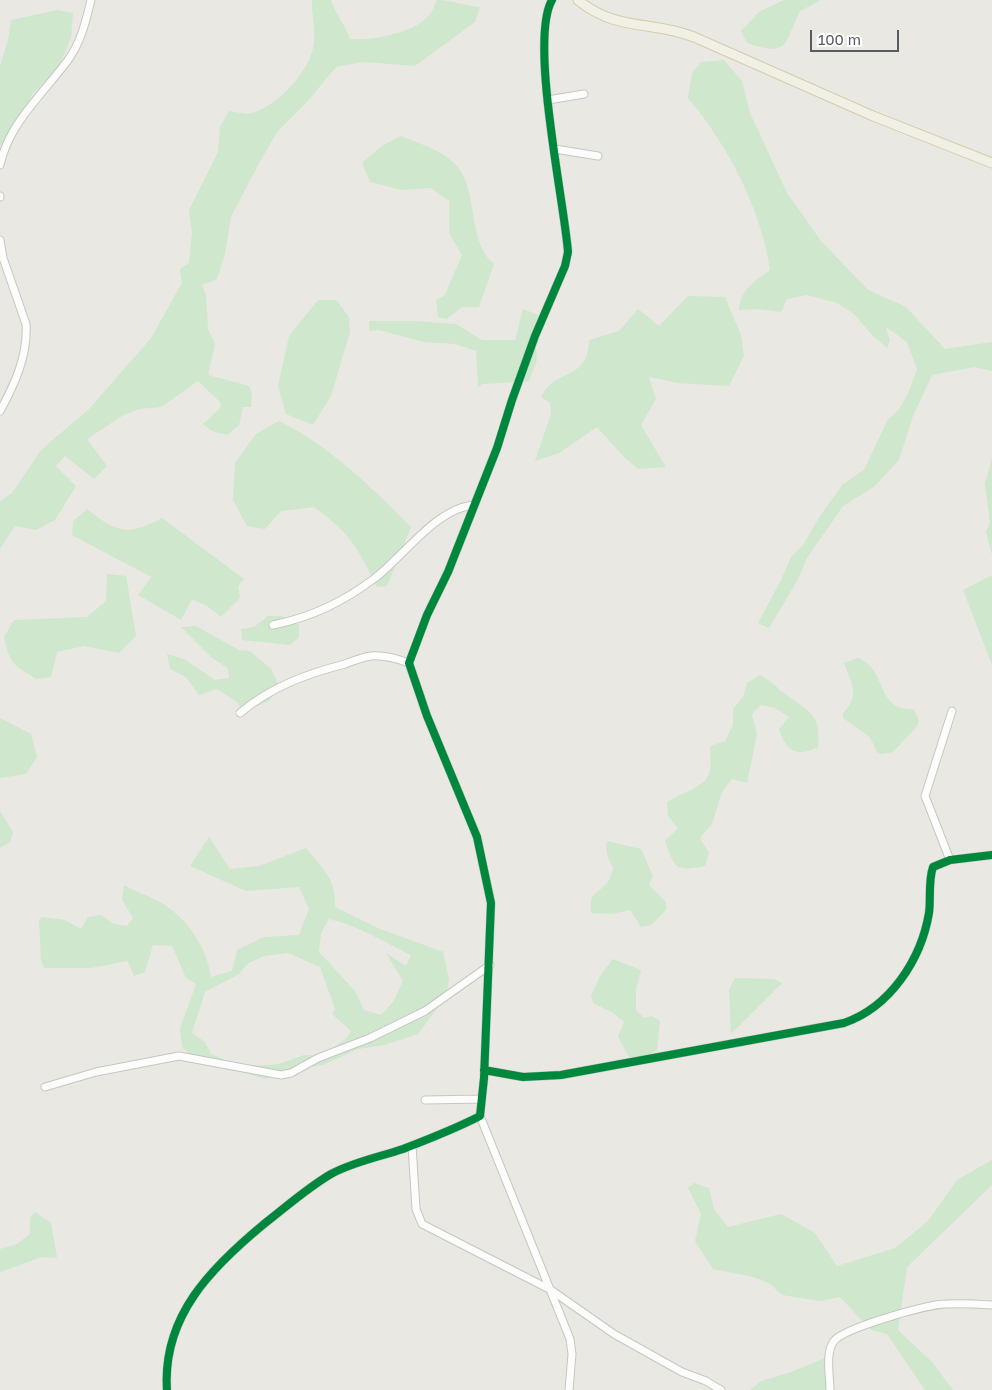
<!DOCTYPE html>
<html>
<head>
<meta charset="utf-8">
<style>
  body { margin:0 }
  #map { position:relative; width:992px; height:1390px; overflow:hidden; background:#eae8e2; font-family:"Golos Text",sans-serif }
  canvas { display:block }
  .scale { position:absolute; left:810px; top:30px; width:89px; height:22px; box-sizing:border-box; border:2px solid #585b61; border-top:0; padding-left:6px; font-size:15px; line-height:18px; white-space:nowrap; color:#585b61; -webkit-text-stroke:4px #fff; paint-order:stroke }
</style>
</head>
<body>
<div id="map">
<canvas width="992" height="1390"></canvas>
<div class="scale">100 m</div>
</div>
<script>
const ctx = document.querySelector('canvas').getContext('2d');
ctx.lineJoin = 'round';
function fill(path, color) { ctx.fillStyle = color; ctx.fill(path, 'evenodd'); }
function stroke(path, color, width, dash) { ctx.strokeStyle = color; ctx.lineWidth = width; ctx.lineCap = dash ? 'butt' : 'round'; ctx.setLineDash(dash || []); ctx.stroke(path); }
const green = new Path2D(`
  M312,0H331C336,15 345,25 350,39C372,41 416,33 430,14C433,10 435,4 437,0C452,0 465,6 480,7L475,22L415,66L363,62L336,67L307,102L277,132L258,165L231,217L225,254L217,279L202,285L206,295L208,329L215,344L208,375L249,386L252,393L251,407H243L239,425L227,435L212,431L203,424L220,408L221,403L198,381L161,407L139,409L122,416L87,439L107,466L94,479L65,456L56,466L76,486L55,520L36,530L15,526L0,549V501L12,493L41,450L89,409L151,338L182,283L180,269L189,263L192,233L189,210L218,152L220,127L229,111C236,112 245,115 252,113C278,106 311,70 314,43C316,28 311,14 312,0Z
  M784,0H821L800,11C783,45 790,57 747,43L741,31L759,12Z
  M57,10L73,13L71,38L57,70L33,93L5,147L0,145V66L8,40L11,20Z
  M724,60L742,81L750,113L787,193L821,241L868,290L906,307L945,349L992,342V371L974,367L932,375L913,416L899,460L875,486L843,506L807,558L796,583L769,628L758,623L781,580L791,557L803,545L820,516L843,484L864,470L888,419C904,410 911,385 917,369L907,342L886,327L890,341L887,348L872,335L854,314L837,303L807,295L787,299L781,312L758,309L739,310C740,290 755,281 770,270C761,209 728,145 688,98L692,73L701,62Z
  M401,136C418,143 439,149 453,162C480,185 465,240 494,264L479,307H462L447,319L438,317L436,300L445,295L462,255L449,233V201L431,188L402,190L370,182L362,163L383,145Z
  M688,296L725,297L741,335L744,356L729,386L678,383L649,377L656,399L641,425L666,467L638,469L623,456L597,427L559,453L535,461L551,414L550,403L541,397C556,367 588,382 589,340L619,331L638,309L659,326Z
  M318,300H336L349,317L350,332L331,396L313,425L286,414L278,386L289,336Z
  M523,309L541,316L535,336L537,360L529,381L482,384L478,387L476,351L455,344L424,342L379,330L369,331V321H414L456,324L482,340H515Z
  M279,421C330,446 371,487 411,527L387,586L377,587C357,547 351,534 314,507L281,511L265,529L247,526L233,500L235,463L256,434Z
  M992,458V555L986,532L990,523L985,484Z
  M87,509C117,533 128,536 162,518L244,579L238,586L240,598L221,617L207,606L192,599L181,620L138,595L151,577L72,535L73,521Z
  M107,574L126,576L136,636L119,653L84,646L57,652L51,677L36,679C13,664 10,665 4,637L14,620L87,617L106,601Z
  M992,575V665L963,590Z
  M268,616H282L299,625V637L290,645L242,640L241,629L254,627Z
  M196,626L239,650L250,651L271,669L280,687L269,701L243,712L237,702L217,689L199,695L186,677L170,669L167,654L184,659L215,680L229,678L228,668L212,658L181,627Z
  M858,658C883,668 878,697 898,707C903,709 910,709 914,710L919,721L917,726L893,752L882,754L877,752L870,737L843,718V713C861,695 851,683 844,663Z
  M760,675C770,680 776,687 785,694C809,711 822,715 818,747C797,758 786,751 779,729L789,717L775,708L761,705L752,714L757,734L747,783L732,779L722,792L712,824L700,838L709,853L705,866C674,872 675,868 665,841L678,828L668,816L667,803C680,792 702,790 709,774C712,767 710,754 710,746L725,741L733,725V709L743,697L747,683Z
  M0,718L31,734L37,757L26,774L0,778Z
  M0,811L13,832L10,842L0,848Z
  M209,837L230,869L259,866L306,848C323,869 336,878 335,907L378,928L443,952L449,979L446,996L418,1034L384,1045L358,1049L323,1065L299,1069L265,1079L193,1058L182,1047L180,1029L196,984L186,978L172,946L153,945L145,972L134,976L128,961L91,968H44L41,960L39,921L42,917L65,920L81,929L88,917L101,915L114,924L127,926L133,918L122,900L124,885C138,893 156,898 169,908C191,924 207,950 211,977L232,971L237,950L264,937L299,935L309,909L299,887L246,891L190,866ZM329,919C357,925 384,942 411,955L406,966L386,953L403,981L393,1002L381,1015L364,1010L355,991L319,952L321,933ZM288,953L320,967L335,1009L332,1014L351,1031L345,1040L333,1048L316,1056L304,1055L279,1064L241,1067L211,1054L205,1042L192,1033L205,992L239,974L247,964L264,956Z
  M607,841L641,849L653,876L649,885L666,902V910L651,925L641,927L630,910L612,914L591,913C588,889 600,895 609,880C611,877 612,871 613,868C609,859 604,851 607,841Z
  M613,959L641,970L636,989V1010L644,1018L652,1016L660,1021L657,1050L647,1056L629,1057L618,1037L624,1022L612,1012L594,1004L591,996L600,976Z
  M735,978L774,979L782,983L731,1034L729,990Z
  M992,1160V1185L907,1267L898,1330L932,1362L953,1390H925L887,1334L871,1330L840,1297L820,1301L782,1295L769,1283L753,1277L713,1269L695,1241L701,1214L688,1188L694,1183L709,1188L714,1209L728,1227L781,1214L815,1233L837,1266L895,1248L928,1221L957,1180Z
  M35,1212L51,1223L57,1258L42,1257L0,1272V1249L17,1244L30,1234V1218Z
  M828,1357L830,1390H750L761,1381L791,1372Z`);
const minor = new Path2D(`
  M548,100L584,94
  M555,149L598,156
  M0,165C9,123 43,94 68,60C81,42 86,21 91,0
  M0,196V197
  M0,240L3,258L26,324C28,355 15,384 0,411
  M273,625C312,617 343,602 375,578C404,556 437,507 475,505
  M240,713C271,687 306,674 345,664C353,661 363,657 371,656C384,655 398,659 409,663
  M950,860L925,796L952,711
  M484,1070L523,1077L561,1075L844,1023C890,1007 921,960 929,913C931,899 928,881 933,867L950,860L992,855
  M45,1087L96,1072L179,1056L281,1075L291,1073L318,1058L370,1038L425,1011L490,965
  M425,1100L482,1099
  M480,1116L570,1339L572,1354L569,1390
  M412,1145L416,1209L422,1224L551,1290L614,1334L682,1372L706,1381L721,1390
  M167,1390C162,1316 212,1267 264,1224C286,1207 307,1188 331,1174C353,1162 379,1157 403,1149C429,1139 455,1129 480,1116L484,1078L491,903L477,837L427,716L409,663L427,615L448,572L497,448L512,400L535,336L565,266L568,252C564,200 529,40 552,0
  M830,1390C830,1377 825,1352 834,1341C844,1328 928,1304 946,1304C961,1303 977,1304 992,1305`);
const major = new Path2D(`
  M578,0C617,32 650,20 694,37L873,116L992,163`);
const cycleway = new Path2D(`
  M484,1070L523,1077L561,1075L844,1023C890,1007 921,960 929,913C931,899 928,881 933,867L950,860L992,855
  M167,1390C162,1316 212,1267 264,1224C286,1207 307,1188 331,1174C353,1162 379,1157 403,1149C429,1139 455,1129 480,1116L484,1078L491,903L477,837L427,716L409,663L427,615L448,572L497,448L512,400L535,336L565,266L568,252C564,200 529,40 552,0`);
fill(green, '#cee7cd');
stroke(minor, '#c6c6c4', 9);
stroke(major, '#d4ccad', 11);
stroke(minor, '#fcfcfb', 7);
stroke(major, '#f2f0e5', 9);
stroke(cycleway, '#00873e', 8);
</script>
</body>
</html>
